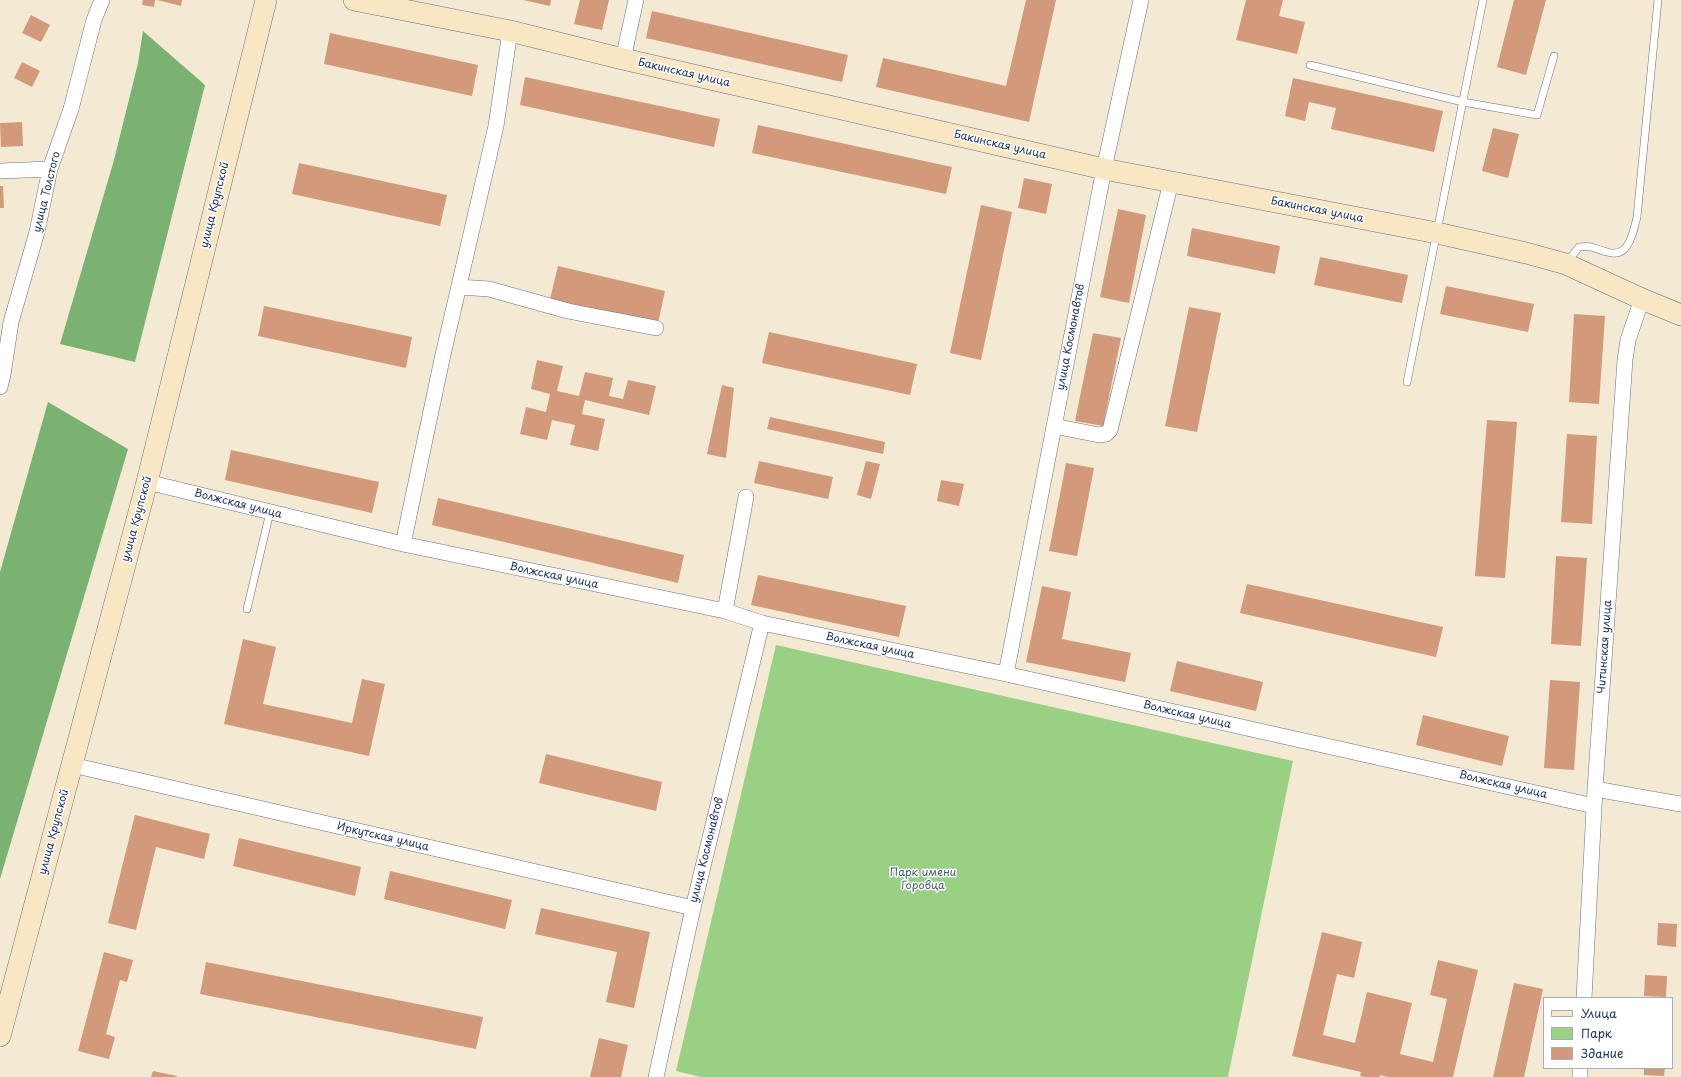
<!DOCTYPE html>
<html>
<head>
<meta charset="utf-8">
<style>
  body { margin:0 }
  #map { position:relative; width:1681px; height:1077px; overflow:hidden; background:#f4e9d3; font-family:"Playpen Sans",sans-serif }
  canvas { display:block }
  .legend { position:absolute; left:1543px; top:997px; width:130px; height:72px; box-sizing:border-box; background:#fff; border:1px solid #a4acbf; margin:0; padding:5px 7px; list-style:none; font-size:12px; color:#1b2f5e }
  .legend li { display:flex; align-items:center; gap:8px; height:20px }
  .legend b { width:20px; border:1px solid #a4acbf }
</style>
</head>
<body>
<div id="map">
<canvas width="1681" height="1077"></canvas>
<ul class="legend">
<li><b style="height:5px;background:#f9e7c3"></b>Улица</li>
<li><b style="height:11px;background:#99d083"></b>Парк</li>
<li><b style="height:11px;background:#d3997b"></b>Здание</li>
</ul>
</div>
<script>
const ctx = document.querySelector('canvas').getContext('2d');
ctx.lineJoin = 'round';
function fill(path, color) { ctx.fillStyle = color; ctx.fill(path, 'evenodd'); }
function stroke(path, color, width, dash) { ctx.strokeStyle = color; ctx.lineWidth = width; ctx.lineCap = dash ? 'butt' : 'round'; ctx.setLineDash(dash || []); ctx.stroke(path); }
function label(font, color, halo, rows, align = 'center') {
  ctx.font = font + ' "Playpen Sans",sans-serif'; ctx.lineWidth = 3; ctx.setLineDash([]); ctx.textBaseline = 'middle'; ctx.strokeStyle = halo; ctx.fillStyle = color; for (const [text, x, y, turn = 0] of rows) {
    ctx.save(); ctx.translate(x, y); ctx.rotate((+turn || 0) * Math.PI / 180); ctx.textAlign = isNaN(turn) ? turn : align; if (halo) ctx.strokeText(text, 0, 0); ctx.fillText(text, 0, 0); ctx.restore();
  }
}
const green = new Path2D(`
  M776,645L1293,761L1228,1077H701L676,1071Z`);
const forest = new Path2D(`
  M143,31L205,85L135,362L60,344L114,160L138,63Z
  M48,402L128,449L0,879V572Z`);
const building = new Path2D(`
  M143,0H155L154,7L142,5Z
  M157,0H182L181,6Z
  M523,0H551L550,6Z
  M580,0H609L602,30L574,24Z
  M1026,0H1056L1029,122L876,87L883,58L1006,86Z
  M1246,0H1283L1279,16L1305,22L1297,54L1236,40Z
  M1514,0H1546L1526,75L1497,67Z
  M652,11L848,55L842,82L646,38Z
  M31,15L50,25L41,42L22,33Z
  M330,33L478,65L472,96L324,64Z
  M22,62L40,71L32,87L14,78Z
  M525,77L720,119L714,147L520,105Z
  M1293,78L1443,111L1434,152L1331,129L1336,108L1309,102L1305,121L1285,116Z
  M22,122L23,146L1,147L0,123Z
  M758,125L952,167L946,194L752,153Z
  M1493,128L1519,134L1508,178L1482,171Z
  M299,163L447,195L440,226L292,194Z
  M1024,178L1052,184L1046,214L1018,208Z
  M0,186H3L4,208H0Z
  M981,205L1012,212L981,360L950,353Z
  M1118,209L1146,215L1129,303L1100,297Z
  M1192,228L1280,246L1275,274L1187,256Z
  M1320,257L1408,275L1402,303L1314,285Z
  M558,266L665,291L658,323L550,299Z
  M1446,286L1534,304L1528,332L1440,314Z
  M264,306L412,337L406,368L258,336Z
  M1189,307L1221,313L1197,432L1165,426Z
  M1574,314L1605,316L1599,404L1569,402Z
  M769,332L917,364L910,395L762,363Z
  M1093,333L1121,338L1103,426L1075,421Z
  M537,360L563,366L557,391L579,396L585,372L613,378L609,396L623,399L628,380L656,386L649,415L585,400L582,414L605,419L598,451L570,445L575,425L552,420L547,440L520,434L526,407L546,412L550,394L531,389Z
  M722,385L734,388L726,458L707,454Z
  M770,417L885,442L883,454L767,429Z
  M1487,420L1517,422L1505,578L1475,576Z
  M1567,434L1597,436L1592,524L1561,522Z
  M231,450L379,482L372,513L225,480Z
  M759,461L833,477L828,499L754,483Z
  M866,461L880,464L871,499L857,495Z
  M1066,463L1094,468L1077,556L1049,551Z
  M941,480L964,484L959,506L937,501Z
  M438,498L684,555L678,583L432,525Z
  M1556,556L1587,558L1581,646L1551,644Z
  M758,575L906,606L899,637L751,605Z
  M1247,584L1443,627L1436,657L1240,613Z
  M1042,586L1071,592L1062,639L1131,653L1125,682L1026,662Z
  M243,639L276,647L263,704L352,723L362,679L385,684L369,756L224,724Z
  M1177,661L1263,682L1256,711L1170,691Z
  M1550,680L1580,682L1574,770L1544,768Z
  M1423,715L1509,736L1502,766L1416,745Z
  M546,754L662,782L656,811L539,783Z
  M135,815L210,834L204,859L156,847L136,930L108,923Z
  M239,838L361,867L355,896L233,866Z
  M390,871L512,900L505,929L384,899Z
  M541,908L650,932L634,1008L606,1002L617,952L535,934Z
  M1658,923L1677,924L1676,947L1657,945Z
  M1322,932L1362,942L1354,978L1337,974L1323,1035L1355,1043L1367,992L1412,1003L1400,1054L1433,1062L1447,999L1430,995L1438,960L1478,970L1453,1077H1388L1380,1075V1077H1365L1360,1076L1361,1072L1292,1056Z
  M104,952L133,960L127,982L120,980L106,1034L115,1037L109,1059L78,1051Z
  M206,962L483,1017L476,1049L200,994Z
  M1645,975L1667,976L1666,997L1644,996Z
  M1514,983L1543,989L1524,1077H1493Z
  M599,1038L628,1045L621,1077H590Z
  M1644,1068H1665L1664,1076L1644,1075Z
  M153,1071L177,1076V1077H151Z`);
const lane = new Path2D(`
  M1310,65L1463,102L1537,115L1554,56
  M1567,262L1579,247C1592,245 1595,249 1607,252C1629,259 1633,233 1637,217L1658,0
  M1407,382L1483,0
  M247,609L270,512`);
const street = new Path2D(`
  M623,59L636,0
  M0,171L50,169
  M459,287L489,289L568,311L656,328
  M0,387L3,375L11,322L37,232L50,169L71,109L94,20L102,0
  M1054,426L1099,435L1106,434L1110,430L1171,182
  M147,482L403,544L725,611L762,623L1006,674L1594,806
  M403,544L442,359L496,126L510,31
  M725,611L746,497
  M1006,674L1104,169L1141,0
  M72,765L693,908
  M1595,789L1681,804
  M1584,998L1595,789L1625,360L1628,340L1642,299
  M656,1077L693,908L762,623
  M1580,1077V1068`);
const secondary = new Path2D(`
  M354,0L510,31L623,59L1104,169L1437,233L1526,253L1566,264L1642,299L1681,315
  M0,1036L147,482L266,0`);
const streetNames = [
  ["Бакинская улица",684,73,13],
  ["Бакинская улица",1000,145,13],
  ["улица Толстого",47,192,-76],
  ["улица Крупской",215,205,-76],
  ["Бакинская улица",1317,210,11],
  ["улица Космонавтов",1071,337,-79],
  ["Волжская улица",238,504,14],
  ["улица Крупской",137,519,-75],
  ["Волжская улица",554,576,12],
  ["Волжская улица",870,646,12],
  ["Читинская улица",1605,647,-86],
  ["Волжская улица",1187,715,13],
  ["Волжская улица",1503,785,13],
  ["улица Крупской",54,832,-75],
  ["Иркутская улица",383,837,13],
  ["улица Космонавтов",707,850,-76]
];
const parkNames = [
  ["Парк имени",923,873],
  ["Горовца",923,886]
];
fill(green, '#99d083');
fill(forest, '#7ab271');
fill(building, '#d3997b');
stroke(lane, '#677087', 8);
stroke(street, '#677087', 16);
stroke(secondary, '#677087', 22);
stroke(lane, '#fff', 7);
stroke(street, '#fff', 15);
stroke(secondary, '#f9e7c3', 21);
label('11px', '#1b2f5e', '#fff', streetNames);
label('11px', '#415f69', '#fff', parkNames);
</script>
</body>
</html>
